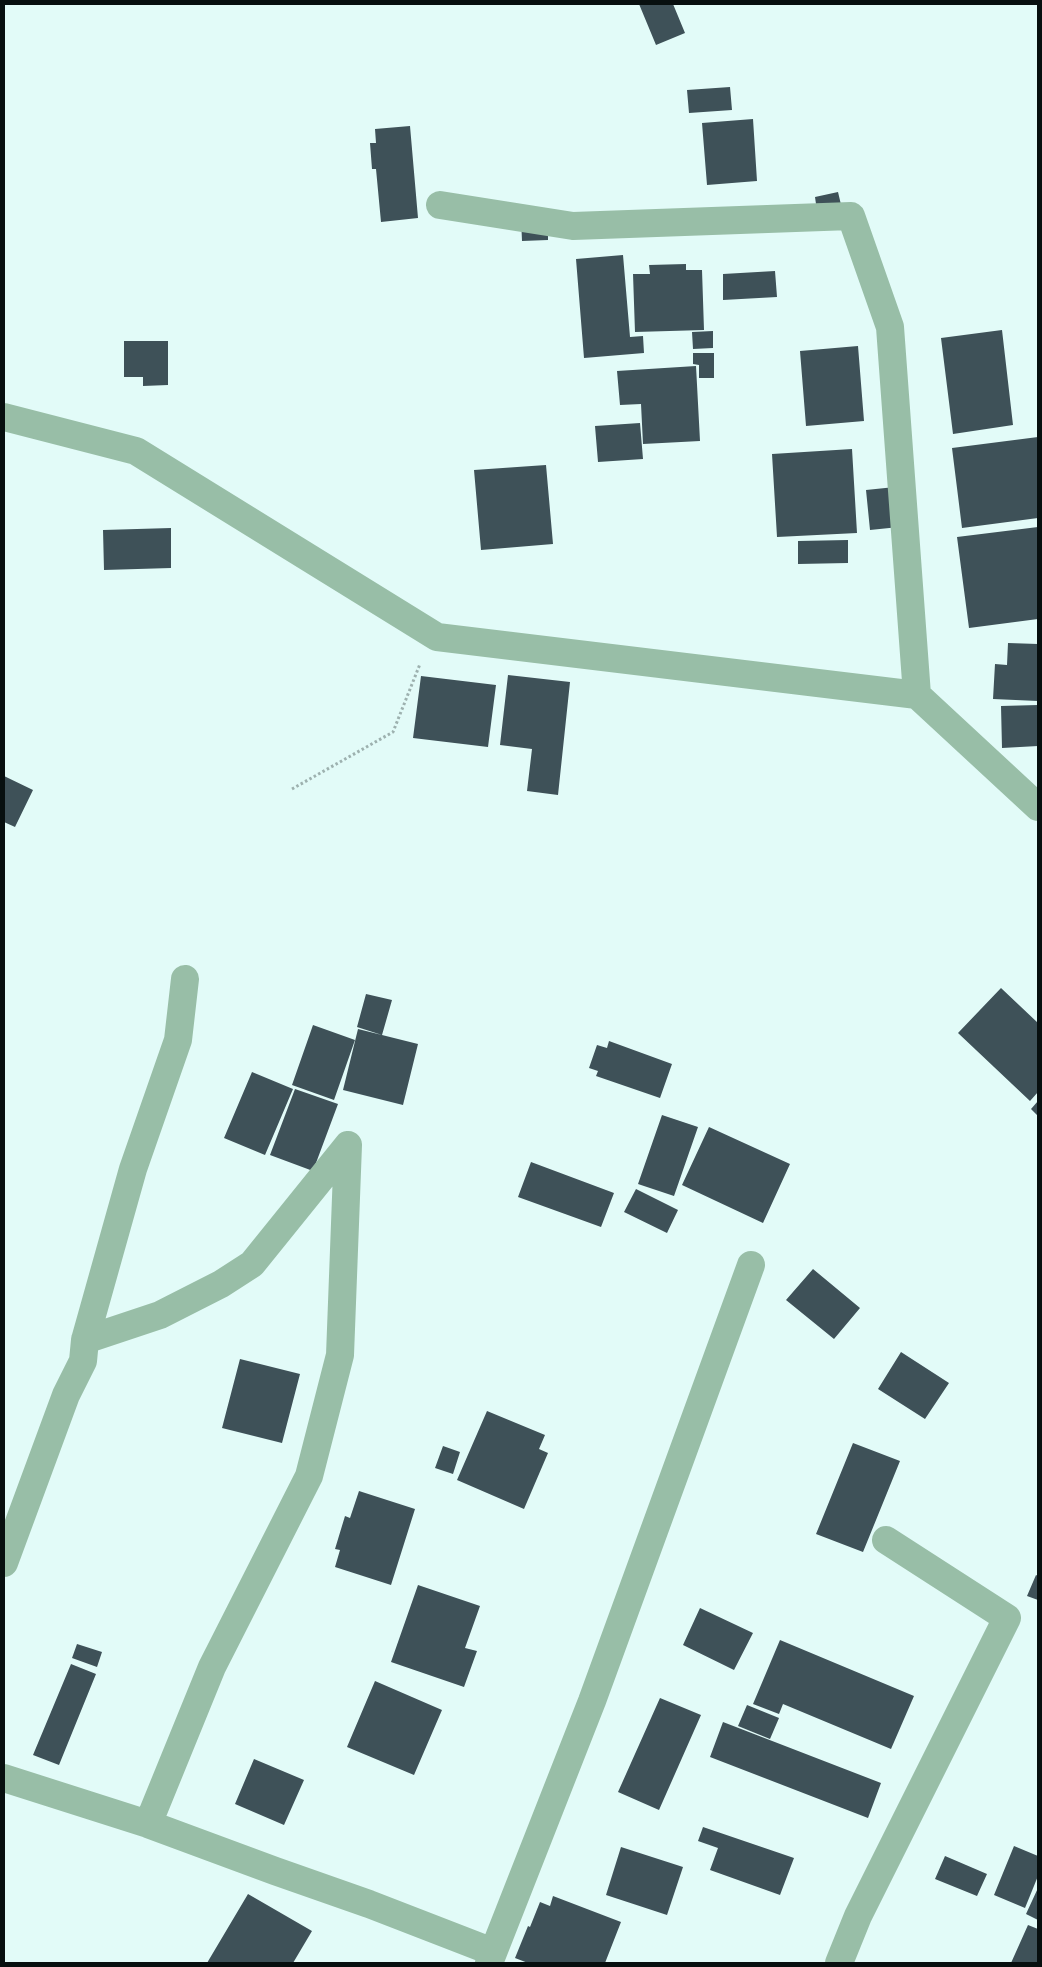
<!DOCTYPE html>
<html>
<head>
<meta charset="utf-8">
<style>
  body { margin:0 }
  #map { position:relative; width:1042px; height:1967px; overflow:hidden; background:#e2fbf8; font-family:Mulish,sans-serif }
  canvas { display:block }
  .frame { position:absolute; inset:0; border:5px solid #070f0f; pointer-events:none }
</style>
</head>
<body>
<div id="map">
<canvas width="1042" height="1967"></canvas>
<div class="frame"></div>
</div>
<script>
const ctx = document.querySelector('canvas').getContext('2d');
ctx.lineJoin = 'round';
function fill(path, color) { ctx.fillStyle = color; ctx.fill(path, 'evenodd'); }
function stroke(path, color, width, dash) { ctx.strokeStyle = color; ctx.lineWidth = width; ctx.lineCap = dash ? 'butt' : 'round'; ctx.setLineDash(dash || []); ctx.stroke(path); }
const building = new Path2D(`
  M639,4H673L685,33L656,45Z
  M730,87L732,110L689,113L687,90Z
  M753,119L757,181L707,185L702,123Z
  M410,126L418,218L381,222L376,169H372L370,143H376L375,129Z
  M838,192L843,213L818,218L815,197Z
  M548,217V240L522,241L521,218Z
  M623,255L630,337L643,336L644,353L584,358L576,259Z
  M686,264V270H702L704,330L635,332L633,274H650L649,265Z
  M775,271L777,297L723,300V274Z
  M1002,330L1013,425L953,434L941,338Z
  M713,331V348L693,349L692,332Z
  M124,341H168V385L143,386V377H124Z
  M858,346L864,421L806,426L800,351Z
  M693,353H714V378H699V365L693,364Z
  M696,366L700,441L643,444L641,404L620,405L617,371Z
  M640,423L643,459L598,462L595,426Z
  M1038,437V518L962,528L952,448Z
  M852,449L857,533L777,537L772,454Z
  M546,465L553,544L481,550L474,470Z
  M895,487L899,527L870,530L866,490Z
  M1038,527V619L969,628L957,537Z
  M171,528V568L104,570L103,530Z
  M848,540V563L798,564V541Z
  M1008,643L1038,644V701L993,699L995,664L1007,665Z
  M508,675L570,682L558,795L527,791L532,749L500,745Z
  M421,676L496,685L488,747L413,738Z
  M1038,705V746L1002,748L1001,706Z
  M4,776L33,790L15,827L4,822Z
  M1001,988L1038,1023V1092L1030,1101L958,1033Z
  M366,994L392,1000L382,1035L357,1027Z
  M313,1025L355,1040L334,1100L292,1085Z
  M358,1029L418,1044L403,1105L343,1090Z
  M609,1041L672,1064L660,1098L596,1076L598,1071L589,1068L597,1045L607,1048Z
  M252,1072L293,1089L265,1155L224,1138Z
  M295,1089L338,1104L313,1171L270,1155Z
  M1038,1101V1116L1031,1109Z
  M662,1115L698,1127L674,1196L638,1184Z
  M709,1127L790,1164L763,1223L682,1185Z
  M531,1162L614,1193L601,1227L518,1197Z
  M636,1189L678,1210L667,1233L624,1212Z
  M813,1269L860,1308L834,1339L786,1300Z
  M901,1352L949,1383L925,1419L878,1389Z
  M240,1359L300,1374L282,1443L222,1428Z
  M487,1411L545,1435L539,1449L548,1453L524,1509L457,1480Z
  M853,1443L900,1461L863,1552L816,1534Z
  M443,1446L460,1452L453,1474L435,1468Z
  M359,1491L415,1509L391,1585L335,1567L340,1550L335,1549L345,1516L350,1518Z
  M1036,1575L1038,1576V1600L1027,1596Z
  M418,1585L480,1606L465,1648L477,1651L464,1687L391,1662Z
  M700,1608L753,1633L734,1670L683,1645Z
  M780,1640L914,1696L891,1749L783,1704L779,1714L753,1704Z
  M77,1644L102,1652L97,1667L72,1658Z
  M71,1664L96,1674L59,1765L33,1755Z
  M375,1681L442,1710L414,1775L347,1747Z
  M660,1698L701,1715L659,1810L618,1792Z
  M747,1705L779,1718L770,1739L738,1726Z
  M723,1722L881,1783L868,1818L710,1757Z
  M254,1759L304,1780L284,1825L235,1804Z
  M703,1827L794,1858L780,1895L710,1870L718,1848L698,1841Z
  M1014,1846L1038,1856V1876L1025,1908L994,1895Z
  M621,1847L683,1867L667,1915L606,1895Z
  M945,1856L987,1874L977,1896L935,1879Z
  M1038,1888V1920L1026,1914Z
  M248,1894L312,1931L293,1963H207Z
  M553,1896L621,1922L605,1963H528L515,1958L528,1926L530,1927L540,1902L550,1906Z
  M1028,1925L1038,1929V1963H1011Z`);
const path = new Path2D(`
  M292,789L393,732L420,664`);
const minor = new Path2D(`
  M440,205L573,226L851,216L890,327L917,695L1038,807
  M4,417L136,451L437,637L917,695
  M85,1340L133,1169L178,1040L185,979
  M4,1563L66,1395L83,1361L85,1340L160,1315L221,1284L252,1264L348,1145
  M4,1778L148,1824L275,1871L369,1904L493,1952
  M148,1824L212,1667L309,1476L340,1355L348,1145
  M489,1963L592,1701L751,1265
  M839,1963L858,1916L1007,1618L886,1540`);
fill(building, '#3e5158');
stroke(path, '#9db1af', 3, [2.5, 2.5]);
stroke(minor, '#98bea7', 28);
</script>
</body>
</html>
